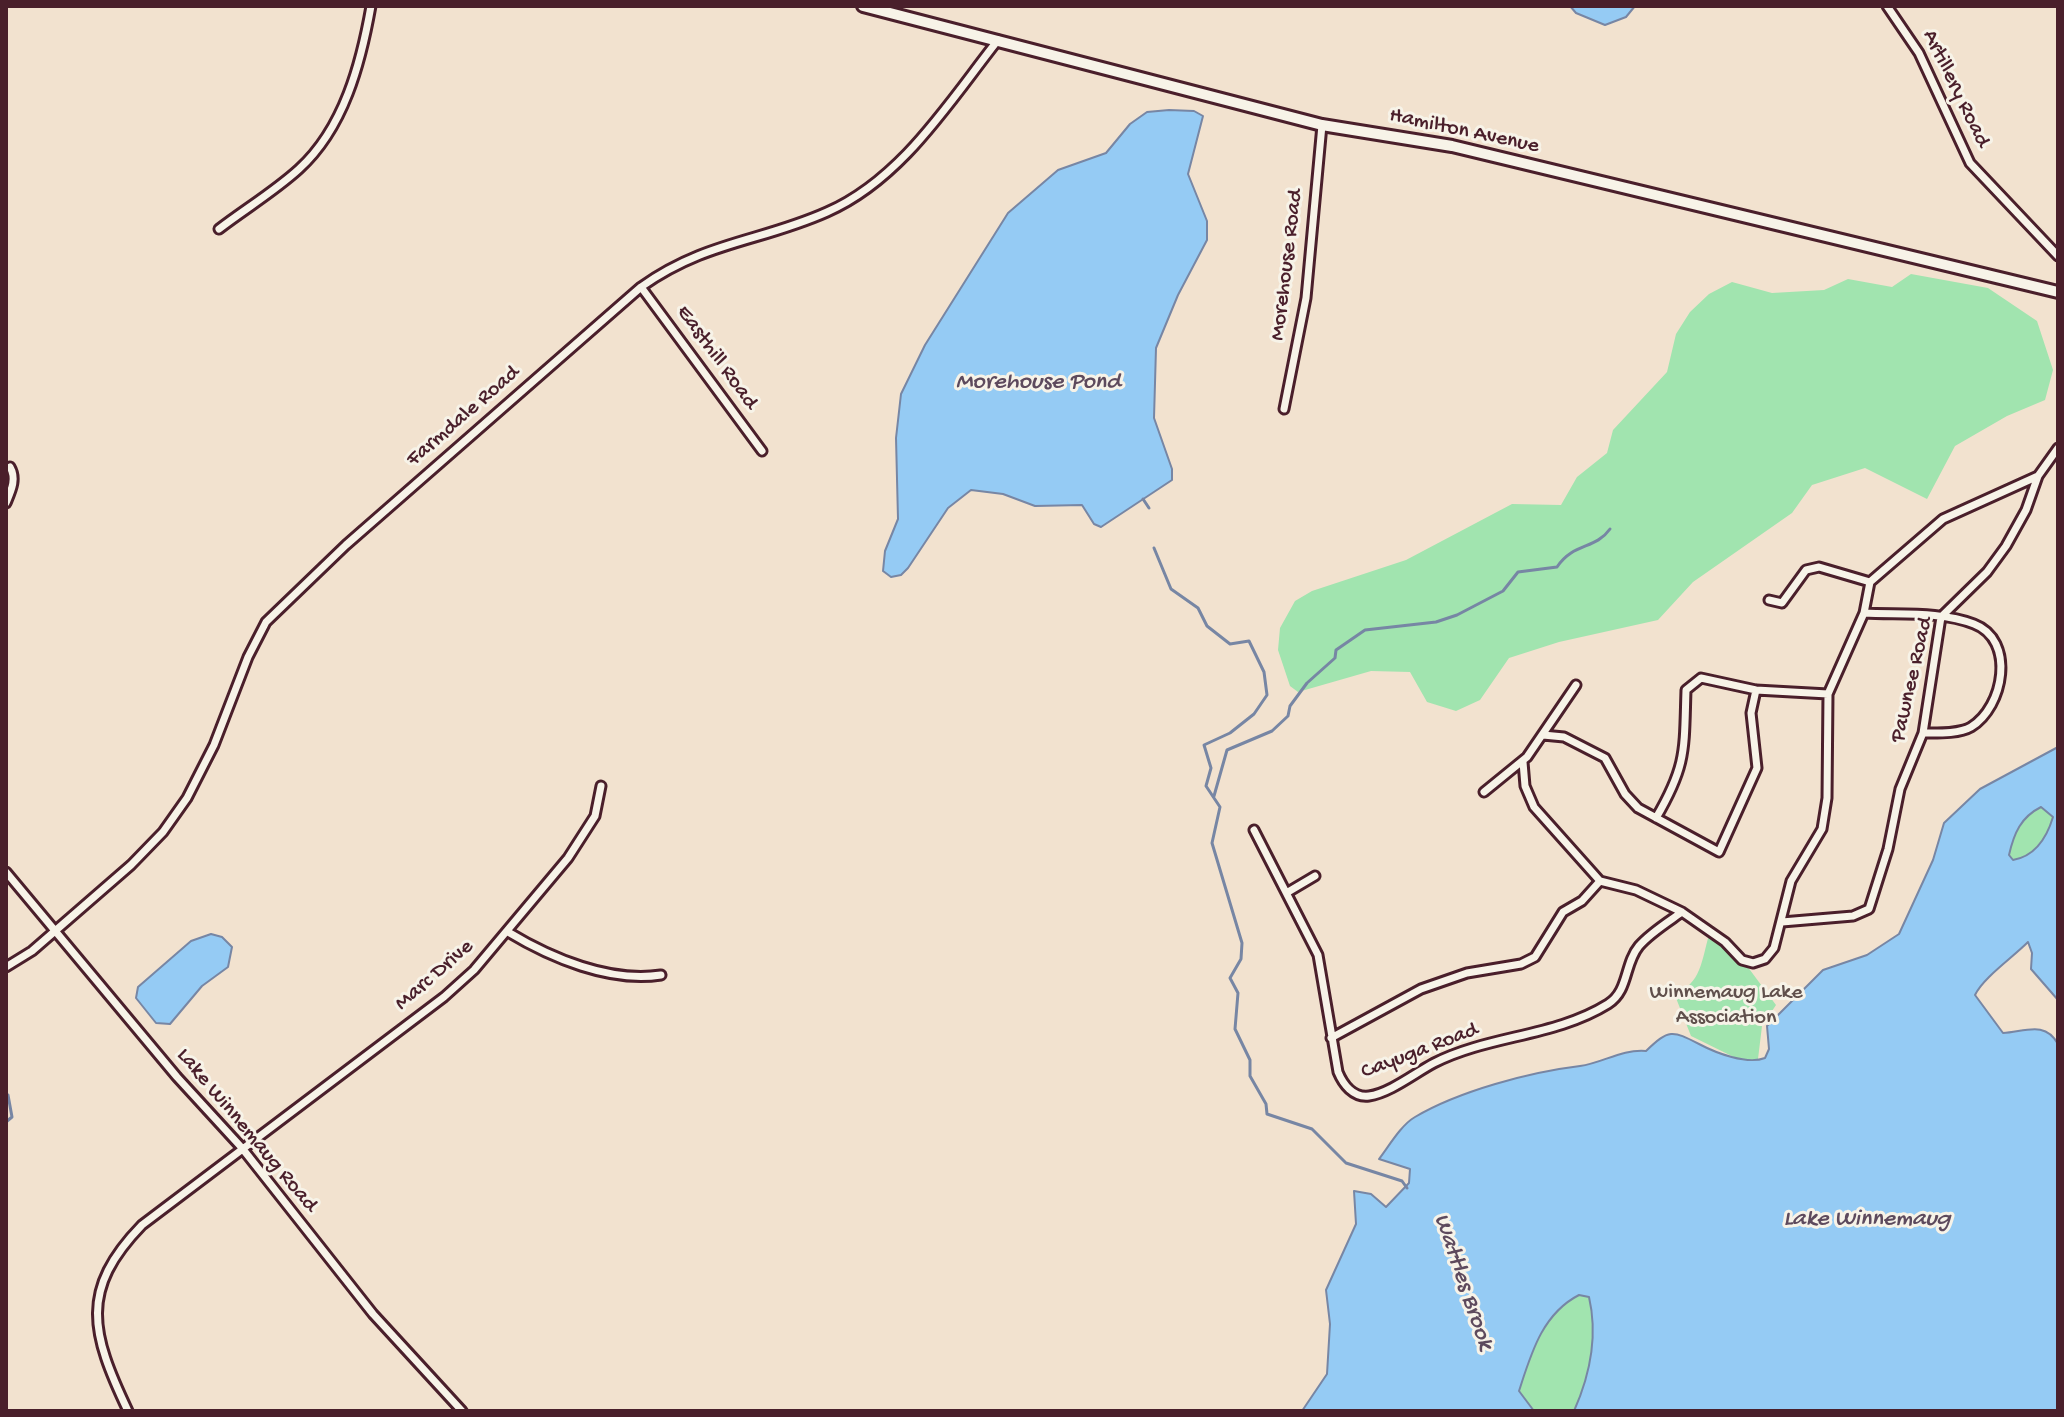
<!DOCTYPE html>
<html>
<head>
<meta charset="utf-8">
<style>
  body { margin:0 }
  #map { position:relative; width:2064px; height:1417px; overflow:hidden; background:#f2e2cf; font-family:"Gochi Hand",sans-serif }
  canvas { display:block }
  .frame { position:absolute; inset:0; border:8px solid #4a1f2b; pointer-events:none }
</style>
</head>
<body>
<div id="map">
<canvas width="2064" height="1417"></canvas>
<div class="frame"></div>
</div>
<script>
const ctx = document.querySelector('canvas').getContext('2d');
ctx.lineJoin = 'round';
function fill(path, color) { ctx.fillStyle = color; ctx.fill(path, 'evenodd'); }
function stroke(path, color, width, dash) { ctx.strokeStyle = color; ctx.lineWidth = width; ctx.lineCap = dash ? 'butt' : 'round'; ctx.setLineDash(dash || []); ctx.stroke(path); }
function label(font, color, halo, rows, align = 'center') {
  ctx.font = font + ' "Gochi Hand",sans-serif'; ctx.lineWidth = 6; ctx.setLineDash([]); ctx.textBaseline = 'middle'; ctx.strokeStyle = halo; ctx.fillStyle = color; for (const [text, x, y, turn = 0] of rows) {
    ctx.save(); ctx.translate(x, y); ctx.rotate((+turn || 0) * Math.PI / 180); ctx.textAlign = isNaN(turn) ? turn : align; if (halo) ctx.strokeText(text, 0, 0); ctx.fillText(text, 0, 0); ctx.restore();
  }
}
const green = new Path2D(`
  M1911,274L1988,288L2037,321L2053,370L2045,400L2007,416L1955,446L1927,499L1865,468L1812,485L1792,513L1693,582L1658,620L1559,642L1509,658L1480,700L1456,711L1427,702L1410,672L1371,671L1298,692L1290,686L1278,650L1280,628L1295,601L1312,591L1406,560L1512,504L1561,505L1577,477L1607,453L1613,430L1667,372L1676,334L1690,312L1709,294L1732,282L1772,293L1824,290L1848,279L1892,287Z
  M2041,807L2054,817C2047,838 2036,856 2013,860L2009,855C2014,833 2021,818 2041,807Z
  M1709,935L1730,943L1776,1005L1762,1026L1758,1059L1748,1064L1691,1036L1674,993C1701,986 1702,958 1709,935Z
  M1579,1295L1589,1297C1597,1336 1591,1375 1574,1411H1534L1519,1391C1532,1353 1542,1315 1579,1295Z`);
const water = new Path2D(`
  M1570,6H1635L1626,17L1605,25L1576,13Z
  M1169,110L1194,111L1203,116L1188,174L1207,221V240L1178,295L1156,348L1154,418L1172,469V480L1101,527L1094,524L1082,505L1035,506L1003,494L971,490L948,508L908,568L901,575L891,577L883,571L885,551L898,519L896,438L901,394L925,345L1008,213L1058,170L1106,153L1130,124L1147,112Z
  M2058,747V1000L2031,969L2032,953L2028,942C2012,958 1983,978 1975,995L2003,1033C2024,1032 2045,1020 2058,1044V1411H1574C1590,1375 1598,1336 1589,1297L1579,1295C1542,1314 1531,1354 1519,1391L1534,1411H1302L1327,1374L1330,1324L1326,1290L1356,1224L1354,1191L1371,1194L1386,1207L1409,1183L1410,1169L1379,1159C1389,1146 1401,1125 1415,1117C1459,1091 1530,1072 1580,1066C1603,1063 1621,1049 1646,1051C1669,1029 1672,1030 1699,1044C1716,1053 1747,1065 1765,1058L1769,1049L1767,1026L1823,970L1867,955L1899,934L1933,860L1944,823L1980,789ZM2041,807L2053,817C2047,837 2036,856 2013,860L2009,855C2014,833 2021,817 2041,807Z
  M211,934L222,937L232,947L228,967L202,986L170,1024L156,1023L136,998L138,987L191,941Z`);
const stream = new Path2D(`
  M1143,499L1149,508
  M1154,548L1171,589L1198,608L1207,626L1230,644L1249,641L1264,672L1267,695L1254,714L1230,733L1204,745L1211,768L1206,786L1220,807L1212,843L1242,943L1241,959L1230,978L1238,993L1235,1029L1250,1060V1076L1266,1104L1267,1114L1312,1129L1346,1163L1402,1181L1407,1188
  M1214,796L1227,750L1272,731L1288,716L1290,706L1307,683L1335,658L1336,650L1365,630L1436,622L1457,615L1503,591L1518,572L1557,567C1574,542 1595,550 1610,529
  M6,1122L12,1117L8,1095`);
const street = new Path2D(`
  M1887,6L1919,53L1970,163L2058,256
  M219,229C245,209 275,191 299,169C344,128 361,63 371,6
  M641,287L762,451
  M1284,409L1306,298L1322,125
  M6,503C11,491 17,479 10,467
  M1769,600L1782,603L1806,570L1819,567L1870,582
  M1864,613C1899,615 1941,611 1974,624C2016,640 2004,707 1971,727C1959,734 1937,733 1923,733
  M1543,735L1564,737L1605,758L1625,794L1638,808L1719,852L1757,768L1751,713L1756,690
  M1523,762L1525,786L1534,807L1600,881L1636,890L1682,912L1725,942L1742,960L1753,963L1765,959L1774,948L1791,881L1822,829L1827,798L1828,694L1864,613L1870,582L1943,519L2038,476
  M1484,792L1527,757L1576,685
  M1656,818C1687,765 1684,750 1686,690L1701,678L1756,690L1828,694
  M1254,830L1318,955L1338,1072C1343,1084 1353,1098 1369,1096C1390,1093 1415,1073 1434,1063C1489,1035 1555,1037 1608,1004C1629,991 1624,964 1639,946C1650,933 1668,922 1682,912
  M6,872L177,1077L242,1148L373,1314L462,1411
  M1288,892L1315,876
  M1782,922L1853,916L1869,909L1888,849L1900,789L1923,733L1941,617L1987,572L2006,546L2026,510L2038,476L2058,448
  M508,932C551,958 610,983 661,975
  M6,967L32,951L131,865L163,832L187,798L214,745L248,657L266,622L346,545L641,287C706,241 760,242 827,212C902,179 949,102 998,40
  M1331,1038L1421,989L1467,973L1521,964L1535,957L1563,912L1582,901L1600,881
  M128,1411C91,1333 79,1290 142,1225L444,997L474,970L568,858L595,816L601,786`);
const secondary = new Path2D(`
  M863,6L1322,125L1452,146L2058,292`);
const streetNames = [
  ["Artillery Road",1955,89,64],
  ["Hamilton Avenue",1464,132,12],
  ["Morehouse Road",1288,265,-83],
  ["Easthill Road",716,358,54],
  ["Farmdale Road",464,417,-41],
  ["Pawnee Road",1913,680,-77],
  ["Marc Drive",435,976,-41],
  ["Cayuga Road",1420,1052,-21],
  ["Lake Winnemaug Road",246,1131,50]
];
const parkNames = [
  ["Winnemaug Lake",1726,994],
  ["Association",1726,1019]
];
const waterNames = [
  ["Morehouse Pond",1038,383],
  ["Lake Winnemaug",1867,1220],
  ["Wattles Brook",1462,1282,71]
];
fill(green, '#a1e4af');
fill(water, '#95cbf4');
stroke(water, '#7786a4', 2);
stroke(stream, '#7786a4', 3);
stroke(street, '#4a1f2b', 13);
stroke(secondary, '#4a1f2b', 16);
stroke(street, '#f7f3e8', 7);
stroke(secondary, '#f7f3e8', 10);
label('22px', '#4a1f2b', '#f7f3e8', streetNames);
label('22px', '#60504c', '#f7f3e8', parkNames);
label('italic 24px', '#5d4a5d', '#f7f3e8', waterNames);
</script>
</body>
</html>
